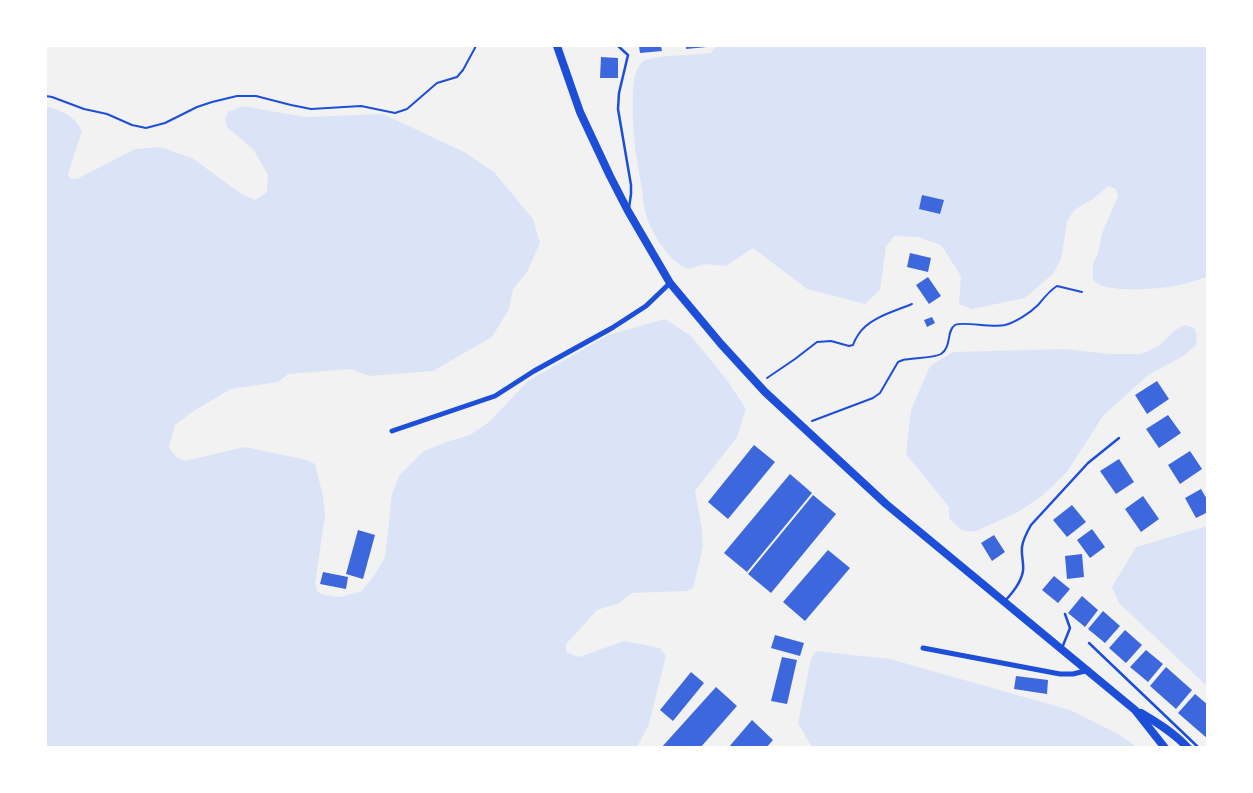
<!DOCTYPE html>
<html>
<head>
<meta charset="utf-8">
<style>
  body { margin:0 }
  #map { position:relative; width:1253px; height:793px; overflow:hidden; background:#f2f2f2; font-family:Commissioner,sans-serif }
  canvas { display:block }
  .frame { position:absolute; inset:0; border:47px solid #fff; pointer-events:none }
</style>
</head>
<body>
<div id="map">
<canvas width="1253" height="793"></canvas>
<div class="frame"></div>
</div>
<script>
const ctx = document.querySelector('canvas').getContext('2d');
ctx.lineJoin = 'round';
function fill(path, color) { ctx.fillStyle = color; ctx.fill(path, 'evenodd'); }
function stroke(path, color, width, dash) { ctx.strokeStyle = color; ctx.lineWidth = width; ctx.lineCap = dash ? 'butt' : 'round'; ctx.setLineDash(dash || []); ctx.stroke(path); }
const green = new Path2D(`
  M716,46H1207V277C1197,280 1186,284 1175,286C1156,289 1106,294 1093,280V264L1098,253L1102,233L1118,196L1116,189L1108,186L1093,199L1074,210L1067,222L1061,259L1053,274L1025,298L972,309L959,304L961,276L941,245L918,237L894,236L886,247L880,290L865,304L807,289L753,248L726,266L704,264L688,269C668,260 657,240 648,221C644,211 643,199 642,189C636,158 631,125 633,92C633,82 635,70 642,62C650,55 696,55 711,53Z
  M46,106C63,112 73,114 82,131L68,174L71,179H77L135,149L160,147L192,158L243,195L255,200L267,192L268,175L253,149L227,127L225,119L228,112L243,106L305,117L383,114L464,152L494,172L533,219L540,243L527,272L513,289L509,309L492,337L433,371L369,376L350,369L288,374L278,382L231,389L192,412L175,425L169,447L176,457L185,461L245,447L307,460L315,464L323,496L325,515L315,584L318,592L324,595L340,597L362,591L374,576L385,557L392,494L399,476L424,451L444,443L470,435L489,422L528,381L608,335L665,319L691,336L727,380L746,409L737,437L695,491L702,529L703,547L693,588L687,591L632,593L619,603L597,610L566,644V652L579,657L624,641L660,648L666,656L649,724L637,747H46Z
  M1185,325L1194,328L1197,335L1196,345L1185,355L1148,375L1103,416L1067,472L1042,496L1018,512L974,532L961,530L949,518V507L906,454L911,410L930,366L953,352L1064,349L1110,354H1141L1159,346L1175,330Z
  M1207,526H1208L1207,686L1119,603L1112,587L1136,547Z
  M816,651L890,659L1070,710L1120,735L1136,747H812L798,723L811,659Z`);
const building = new Path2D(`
  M639,46H661L662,51L640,53Z
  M686,46H707V47L686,49Z
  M601,57L618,58V78H600Z
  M922,195L944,200L940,214L919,209Z
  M910,253L931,258L928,272L907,267Z
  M928,277L941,296L929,304L916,285Z
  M932,317L935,323L927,327L924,320Z
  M1157,381L1169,399L1147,414L1135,395Z
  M1168,415L1181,433L1159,448L1146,429Z
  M754,445L775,462L728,519L708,502Z
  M1190,451L1202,469L1180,484L1168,465Z
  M1119,459L1134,482L1116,494L1100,471Z
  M790,474L812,493L747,572L724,553Z
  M1201,489L1208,501V512L1196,518L1185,498Z
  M813,495L836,514L771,593L748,574Z
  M1143,496L1159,519L1141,532L1125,509Z
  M1072,505L1086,522L1067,537L1053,520Z
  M1092,529L1105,547L1090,558L1077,540Z
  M358,530L375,535L363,579L346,574Z
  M994,535L1005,552L992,561L981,543Z
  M828,550L850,568L805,621L783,602Z
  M1082,554L1084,577L1067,579L1065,556Z
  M323,572L348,577L346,589L320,584Z
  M1054,576L1070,589L1058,603L1042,590Z
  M1082,596L1098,610L1085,627L1068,613Z
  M1103,611L1120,626L1105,643L1088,629Z
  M1125,630L1142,645L1126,663L1109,648Z
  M775,635L804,643L800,656L771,648Z
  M1146,650L1163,664L1148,682L1130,667Z
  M782,657L797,660L787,704L771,701Z
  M1166,667L1192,690L1176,709L1150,686Z
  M691,672L704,683L673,721L660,710Z
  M1016,676L1048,680L1047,694L1014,689Z
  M716,687L737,706L700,748H661Z
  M1195,694L1208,705V739L1178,713Z
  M752,720L773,740L766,748H728Z`);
const path = new Path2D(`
  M46,96L52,97L84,109L107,114L132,125L146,128L165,123L197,107L212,102L237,96H256L291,105L311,109L361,106L395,113L407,109L437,83L457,77L463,70L476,46
  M767,378L795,359L817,342L831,341L849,346L853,345C854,342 856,338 858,335C868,318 895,311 912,304
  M812,421L873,398L880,393L898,362L903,360C912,358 934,358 941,354C952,347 946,331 955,325C962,321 992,328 1005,325C1016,322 1030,313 1038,305C1044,298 1049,291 1057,286L1082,292`);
const service = new Path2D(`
  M618,46L628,55L619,93L618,109L631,185V194L629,208
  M1005,601C1012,593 1021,583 1023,571C1024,563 1021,555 1022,547C1023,539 1027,532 1031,525L1088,463L1119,438
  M1089,643L1199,748
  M1062,648L1070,628L1065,614`);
const minor = new Path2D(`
  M392,431L495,396L534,371L612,328L646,306L670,283
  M923,648L1060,674H1073L1089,670`);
const secondary = new Path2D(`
  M557,46L580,112L610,176L628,211L670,283L721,344L765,392L886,504L1135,710L1165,748
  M1141,713C1158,723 1174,733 1188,748`);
fill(green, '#dbe4f7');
fill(building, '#3d67dc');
stroke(path, '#1d4ed8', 2);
stroke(service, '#1d4ed8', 2.5);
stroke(minor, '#1d4ed8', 5);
stroke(secondary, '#1d4ed8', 8);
</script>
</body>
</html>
